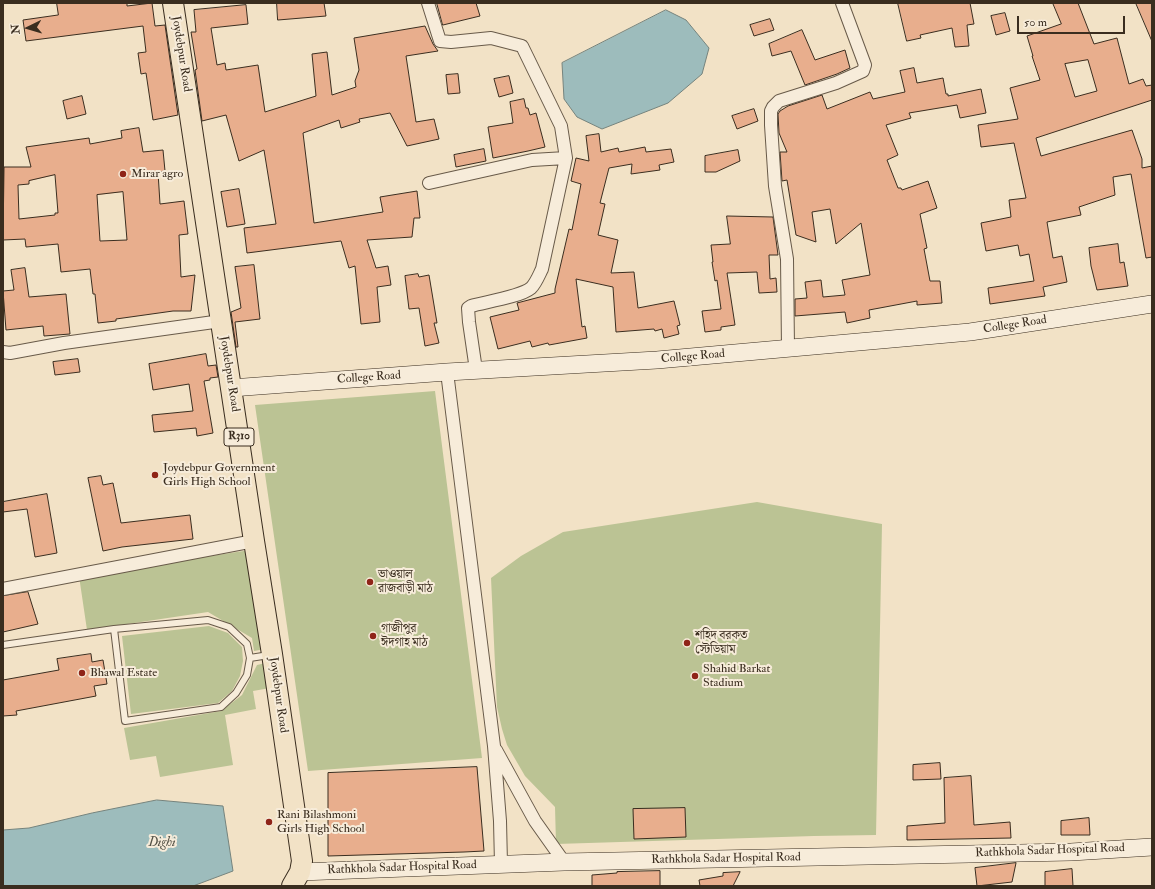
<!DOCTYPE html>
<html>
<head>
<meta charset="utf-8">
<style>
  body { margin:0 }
  #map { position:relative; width:1155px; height:889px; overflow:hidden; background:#f2e2c6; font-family:"IM FELL Double Pica",serif }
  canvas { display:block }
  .frame { position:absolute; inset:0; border:4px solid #3a2d1f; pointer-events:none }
  .north { position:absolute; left:8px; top:8px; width:40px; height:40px; -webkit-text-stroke:3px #f7ecda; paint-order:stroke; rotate:265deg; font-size:11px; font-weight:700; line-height:16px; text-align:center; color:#3a2d1f }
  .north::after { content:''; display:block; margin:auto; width:14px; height:18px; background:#3a2d1f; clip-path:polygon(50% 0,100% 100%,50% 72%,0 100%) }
  .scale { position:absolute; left:1017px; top:16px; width:108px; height:18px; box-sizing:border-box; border:2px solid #3a2d1f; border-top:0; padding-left:5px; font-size:12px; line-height:14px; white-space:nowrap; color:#3a2d1f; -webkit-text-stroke:3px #f7ecda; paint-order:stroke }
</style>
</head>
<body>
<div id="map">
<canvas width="1155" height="889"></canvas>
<div class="frame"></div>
<div class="north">N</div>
<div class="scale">50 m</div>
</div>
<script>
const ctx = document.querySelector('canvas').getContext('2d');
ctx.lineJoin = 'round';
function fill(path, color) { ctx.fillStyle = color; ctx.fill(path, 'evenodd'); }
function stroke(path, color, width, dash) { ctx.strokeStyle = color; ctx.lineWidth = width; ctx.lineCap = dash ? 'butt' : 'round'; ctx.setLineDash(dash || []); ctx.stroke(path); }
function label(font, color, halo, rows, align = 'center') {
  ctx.font = font + ' "IM FELL Double Pica","Noto Serif Bengali",serif'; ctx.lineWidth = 4; ctx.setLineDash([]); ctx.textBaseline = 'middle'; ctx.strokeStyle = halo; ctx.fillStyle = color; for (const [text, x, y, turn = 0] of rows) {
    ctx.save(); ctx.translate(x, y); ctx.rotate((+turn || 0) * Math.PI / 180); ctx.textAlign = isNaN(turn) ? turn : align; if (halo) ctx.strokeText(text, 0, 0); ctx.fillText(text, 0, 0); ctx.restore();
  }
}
const green = new Path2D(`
  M435,391L482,758L308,771L255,405Z
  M757,502L882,524L876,835L814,836L556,844L555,807L525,776L507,745L502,729L497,707L491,578L521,556L563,532Z
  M250,550L265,649L254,651L252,638L208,612L87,630L79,576Z
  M209,626L228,633L242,647L243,661L240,676L232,691L218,703L131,714L122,636Z
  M266,663L270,688L253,691L256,709L225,715L233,765L160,777L156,756L130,760L124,728L221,711L242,695L257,665Z`);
const water = new Path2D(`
  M666,10L686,20L709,48L702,74L668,103L602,129L577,117L564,99L562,63Z
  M157,800L223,806L233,871L193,886H3V830L29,828L92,813Z`);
const building = new Path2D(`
  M57,3H127V6L152,3L155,26L165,25L178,115L153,120L146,73L141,74L138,53L146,52L143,26L26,41L23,20L58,15Z
  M277,3H324L326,16L278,20Z
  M437,3H476L480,16L443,25Z
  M898,3H970L974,24L967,25L969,46L955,47L952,28L920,35L921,38L907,41Z
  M1053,3H1078L1094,44L1117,38L1129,84L1143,79L1146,86L1152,85V100L1036,138L1041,156L1132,130L1142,159V168L1152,166V257L1146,258L1131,174L1113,177L1115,195L1079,207L1081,215L1047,222L1053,258L1062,256L1067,282L1043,287L1045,296L990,304L988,288L1034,281L1029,254L1020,256L1018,245L986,251L981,223L1011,217L1009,200L1026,198L1014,143L981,147L978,125L1018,119L1010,88L1040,80L1032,56H1033L1027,36L1061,24ZM1088,60L1097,91L1075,97L1065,64Z
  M1136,3H1152V41Z
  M246,5L248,24L211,28L217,65L225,63L226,70L258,65L265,112L316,96L312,54L327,52L332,95L356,87L355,81L359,70L354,38L425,26L433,44L438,51L406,56L416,122L434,119L439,139L407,146L390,113L359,119L360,122L341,128L339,120L303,133L314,223L383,212L380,197L417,191L420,218H414L412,237L367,240L376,268L388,266L391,285L377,287L380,322L361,324L355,266L349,268L341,241L247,253L244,228L276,224L264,150L239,161L226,115L202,121L195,70L197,69L191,32H196L194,10Z
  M1005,13L1010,31L996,35L991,16Z
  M770,19L774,30L754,36L750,25Z
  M802,30L815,60L845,50L850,68L837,74L805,85L791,51L772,56L769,44Z
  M914,68L917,83L943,78L946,94H948V96L981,89L986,113L960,118L957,105L909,113L911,118L886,125L898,155L887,160L898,188H901L902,190L928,181L937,208L920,214L927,248L924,249L930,281H940L942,303L917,305V301L869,310L870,318L847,323L845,312L795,316V299L807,298L805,282L821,280L823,297L845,295L842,280L870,275L861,223L836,244L830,209L812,212L816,242L796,235L787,180L782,181L780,152H787L779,133L778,114L780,111L788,106L822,95L827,109L870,92L873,99L905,92L900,71Z
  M458,74L460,93L448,94L446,75Z
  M509,76L513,93L499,97L494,79Z
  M82,96L86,114L67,119L63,101Z
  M524,99L526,108H528L530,115L536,113L545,147L528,151L493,158L488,127L513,123L510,102Z
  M754,109L758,121L737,129L732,116Z
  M139,128L143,152L163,150L165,171L158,172L160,204L184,201L188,234L179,235L181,277L195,275L191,311H173L116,319V321L98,323L95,294H93L90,269L61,272L58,244L26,247L25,239L3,240L4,167H31L26,147L89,138L90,144L122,138L121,131ZM55,175L58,213H55V215L19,219L18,185L29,184V181ZM123,192L127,240L100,241L97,195Z
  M599,134L601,152L618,148L619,152L645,147L646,152L671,149L674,162L659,165L660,170L631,174L632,164L609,168L600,203L605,204L598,235L618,240L611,273L634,272L638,308L674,301L680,325L677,326L679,334L664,338L662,329L655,331L654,329L616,332L613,287L576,279L582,327L585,326L587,338L549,345L548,343L532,347L530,341L498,349L490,317L519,310L517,303L555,293V289L569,229L572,230L581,184L571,181L576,158L589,161L586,136Z
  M484,149L486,161L456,167L454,155Z
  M738,150L740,161L716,172H705V156Z
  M239,189L245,224L227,227L221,192Z
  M727,216L773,217L778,255H769L770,279L776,278L777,292L759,293L757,272L727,273L735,325L721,327V330L705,332L702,311L721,309L717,280L715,281L712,262H713L711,245L730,244Z
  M1118,244L1120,263L1124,262L1128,286L1097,290L1091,266L1089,248Z
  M254,265L260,319L235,322L238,347H236L231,312L241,308L235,267Z
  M25,268L29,297L66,294L70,334L44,336L43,326L6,330L3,291L14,290L11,270Z
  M418,274L419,277L429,275L437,323H434L439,343L425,346L419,308L409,309L405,276Z
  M206,354L208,366L216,365L218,377L210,378V380L204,381L213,433L197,436L196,428L154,432L152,415L193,411L189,384L153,390L149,364Z
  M78,359L80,372L55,375L53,362Z
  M101,476L103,485L113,483L121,523L190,515L193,539L122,547L103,551L88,478Z
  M47,494L57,553L35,557L27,509L3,512V502Z
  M28,592L38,624L3,632V596Z
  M91,654L92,662L103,660L107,684L94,686L96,696L16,711L17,715L3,716V680L59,670L57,659Z
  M940,763L941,779L913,780V765Z
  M477,767L484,851L464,852L328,856V773Z
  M971,776L974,825L1010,822L1011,838L907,840V826L945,823L944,778Z
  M685,808L686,837L634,839L633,809Z
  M1089,818L1090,835H1061V821Z
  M1016,863L1012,882L977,886L975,868Z
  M1072,869L1073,886H1045V872Z
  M660,871V886H592V875L617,873V872Z
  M740,872L733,886H700L699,880L723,876V873Z`);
const service = new Path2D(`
  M3,645L114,629
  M250,658L247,644L229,627L208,620L114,629L125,721L221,707L236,693L247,675L250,658L269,655`);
const minor = new Path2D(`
  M428,3L440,41L451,42L491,38L522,46L561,126L566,158L532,160L429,183
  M788,348L787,259L775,186L771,125V111L773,107L779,101L836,83L863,71L865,65L842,3
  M3,352L10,353L64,343L221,321
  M476,370L469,322L468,308L471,306C485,302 520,297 531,288C536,283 539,275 542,269L566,158
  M447,372L494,746L500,821L501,864
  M3,589L254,541
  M496,750L535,821L564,862`);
const secondary = new Path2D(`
  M231,388L447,372L657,360L970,332L1152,304
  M300,872L564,862L1071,852L1152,847`);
const primary = new Path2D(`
  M173,3L254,541L272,654L302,861L300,872L292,886`);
const markers = [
  [123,174,4,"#8f2418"],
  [155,475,4,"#8f2418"],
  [370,582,4,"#8f2418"],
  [373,636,4,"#8f2418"],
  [687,643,4,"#8f2418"],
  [82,673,4,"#8f2418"],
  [695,676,4,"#8f2418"],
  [269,822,4,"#8f2418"]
];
const shields = [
  [239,437,30]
];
const shieldNames = [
  ["R310",239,437]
];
const streetNames = [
  ["Joydebpur Road",181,54,81],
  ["College Road",1015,325,-9],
  ["College Road",693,357,-5],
  ["Joydebpur Road",229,374,81],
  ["College Road",369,378,-4],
  ["Joydebpur Road",278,695,82],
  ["Rathkhola Sadar Hospital Road",1050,851,-2],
  ["Rathkhola Sadar Hospital Road",726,859,-1],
  ["Rathkhola Sadar Hospital Road",402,868,-2]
];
const poiNames = [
  ["Mirar agro",131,174],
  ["Joydebpur Government",163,468],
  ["Girls High School",163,482],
  ["ভাওয়াল",378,575],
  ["রাজবাড়ী মাঠ",378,589],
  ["গাজীপুর",381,629],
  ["ঈদগাহ মাঠ",381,643],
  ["শহিদ বরকত",695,636],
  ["স্টেডিয়াম",695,650],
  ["Shahid Barkat",703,669],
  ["Stadium",703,683],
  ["Bhawal Estate",90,673],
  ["Rani Bilashmoni",277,815],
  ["Girls High School",277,829]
];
const waterNames = [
  ["Dighi",162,843]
];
fill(green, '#bbc394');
fill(water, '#9dbcbc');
stroke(water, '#75837d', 1);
fill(building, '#e8ae8d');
stroke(building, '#3a2d1f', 1);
stroke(service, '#685a49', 8);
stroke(minor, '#685a49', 14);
stroke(secondary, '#3a2d1f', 18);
stroke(primary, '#3a2d1f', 22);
stroke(service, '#f7ecda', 6);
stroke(minor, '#f7ecda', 12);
stroke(secondary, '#f7ecda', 17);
stroke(primary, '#f2e2c6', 20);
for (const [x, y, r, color] of markers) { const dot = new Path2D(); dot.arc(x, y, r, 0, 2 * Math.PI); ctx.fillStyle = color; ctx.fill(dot); stroke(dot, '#f7ecda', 1.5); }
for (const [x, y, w] of shields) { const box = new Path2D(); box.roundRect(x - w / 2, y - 9, w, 18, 3); ctx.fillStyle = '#f7ecda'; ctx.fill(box); stroke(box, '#3a2d1f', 1); }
label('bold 11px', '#3a2d1f', null, shieldNames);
label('12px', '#3a2d1f', '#f7ecda', streetNames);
label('12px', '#3a2d1f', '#f7ecda', poiNames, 'left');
label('italic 13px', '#535146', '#f7ecda', waterNames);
</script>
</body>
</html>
